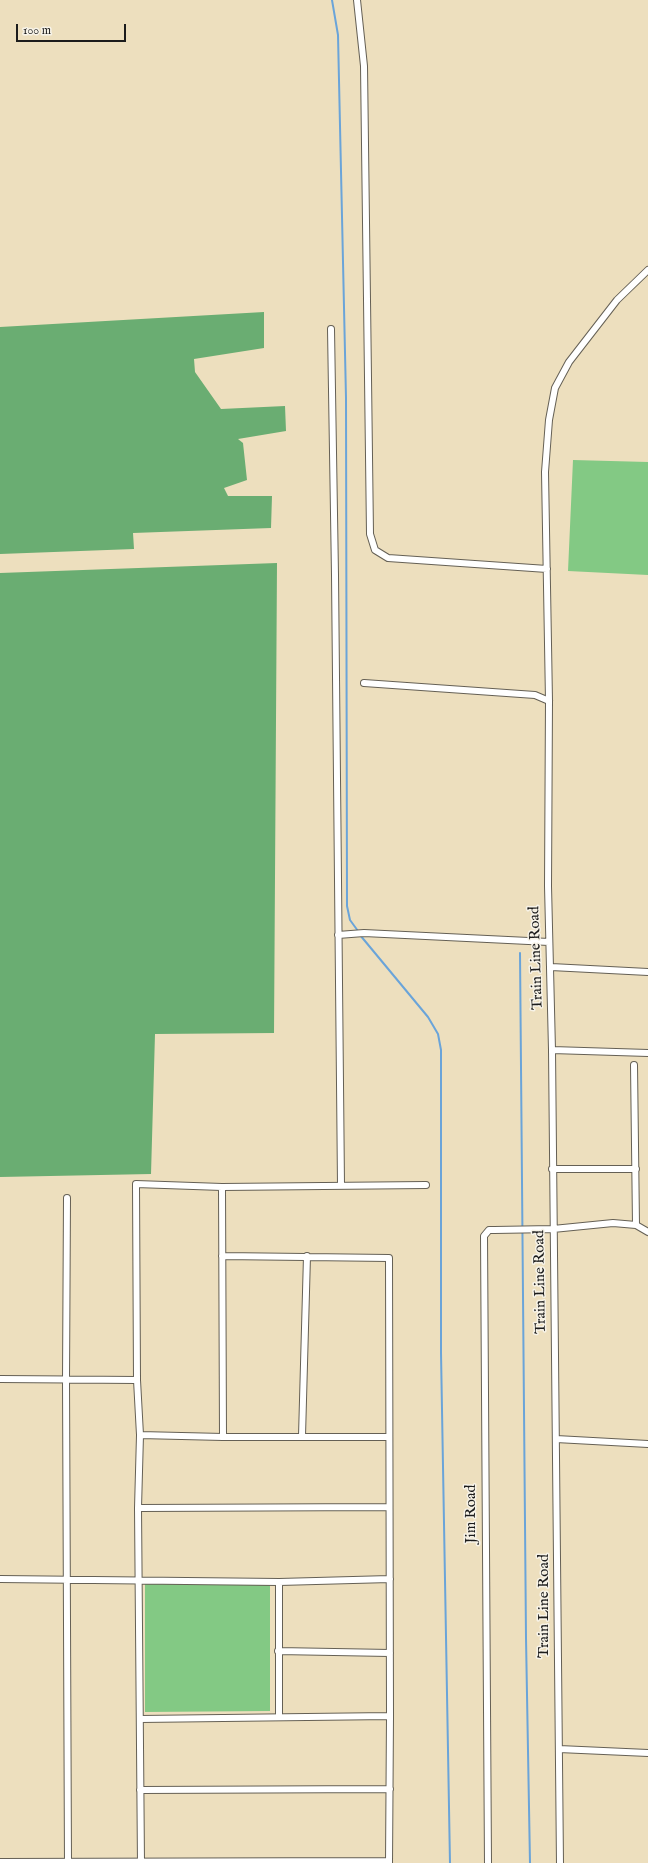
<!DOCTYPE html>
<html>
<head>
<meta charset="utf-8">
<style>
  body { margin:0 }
  #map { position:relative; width:648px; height:1863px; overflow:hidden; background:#eddfbe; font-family:"IM FELL English",serif }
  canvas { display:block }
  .scale { position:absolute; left:16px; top:24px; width:110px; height:18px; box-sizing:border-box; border:2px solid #1c1c1c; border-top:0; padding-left:5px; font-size:12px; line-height:14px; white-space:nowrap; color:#1c1c1c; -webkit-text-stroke:3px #f7f3e8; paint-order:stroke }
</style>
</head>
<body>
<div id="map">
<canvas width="648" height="1863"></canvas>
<div class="scale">100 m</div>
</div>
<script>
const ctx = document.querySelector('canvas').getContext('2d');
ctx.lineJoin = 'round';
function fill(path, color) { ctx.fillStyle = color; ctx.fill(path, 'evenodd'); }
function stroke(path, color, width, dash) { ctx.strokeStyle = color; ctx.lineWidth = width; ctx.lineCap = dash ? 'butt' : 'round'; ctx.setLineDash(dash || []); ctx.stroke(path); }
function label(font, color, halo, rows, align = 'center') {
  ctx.font = font + ' "IM FELL English",serif'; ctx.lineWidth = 3; ctx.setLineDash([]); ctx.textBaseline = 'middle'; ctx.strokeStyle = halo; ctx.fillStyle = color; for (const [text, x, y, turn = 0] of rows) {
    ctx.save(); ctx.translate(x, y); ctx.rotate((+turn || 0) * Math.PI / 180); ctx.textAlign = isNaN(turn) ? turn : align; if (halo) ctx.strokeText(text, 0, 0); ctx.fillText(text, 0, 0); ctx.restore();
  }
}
const green = new Path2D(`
  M573,460L648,462V575L568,571Z
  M270,1581V1711L145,1712V1582Z`);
const forest = new Path2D(`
  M264,312V348L194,359L195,372L221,409L285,406L286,431L238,439L243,443L247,480L224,488L228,496H272L271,528L133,533L134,549L0,554V327Z
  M277,563L274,1033L155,1034L151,1174L0,1177V573Z`);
const stream = new Path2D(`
  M332,0L338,35L346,398L347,906L350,920L358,931
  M360,935L428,1017L438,1034L441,1050V1353L450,1863
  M520,953L526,1638L530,1863`);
const street = new Path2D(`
  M357,0L364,66L370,534L375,550L388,558L547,569
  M331,329L335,575L341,1185
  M364,683L535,695L549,701
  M338,935L364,933L549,942
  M551,967L648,972
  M552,1050L648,1053
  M634,1065L636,1225L648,1232
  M552,1169H636
  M222,1187L223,1437
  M67,1198L66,1380L68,1863
  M222,1256L389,1258L390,1716L389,1863
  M0,1379L137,1380
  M140,1435L223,1437H389
  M302,1436L307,1256
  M556,1439L648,1444
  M138,1508L389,1507
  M0,1579L279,1582L390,1579
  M279,1582V1717
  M278,1651L390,1653
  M140,1719L390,1716
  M559,1749L648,1753
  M140,1790L390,1789
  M0,1862L389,1861
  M141,1863L138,1508L140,1435L137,1380L136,1184L222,1187L426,1185
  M488,1863L484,1236L489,1230H494L553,1229L613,1223L636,1225
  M560,1863L552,1050L548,886L549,701L545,472L549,420L555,388L569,362L617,300L648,270`);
const streetNames = [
  ["Train Line Road",537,958,-92],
  ["Train Line Road",541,1282,-91],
  ["Jim Road",472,1514,-90],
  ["Train Line Road",545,1606,-90]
];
fill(green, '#83c984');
fill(forest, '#6aad72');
stroke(stream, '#6aa4d9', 2);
stroke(street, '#656055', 8);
stroke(street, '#fff', 6);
label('15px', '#1c1c1c', '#f7f3e8', streetNames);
</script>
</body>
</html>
